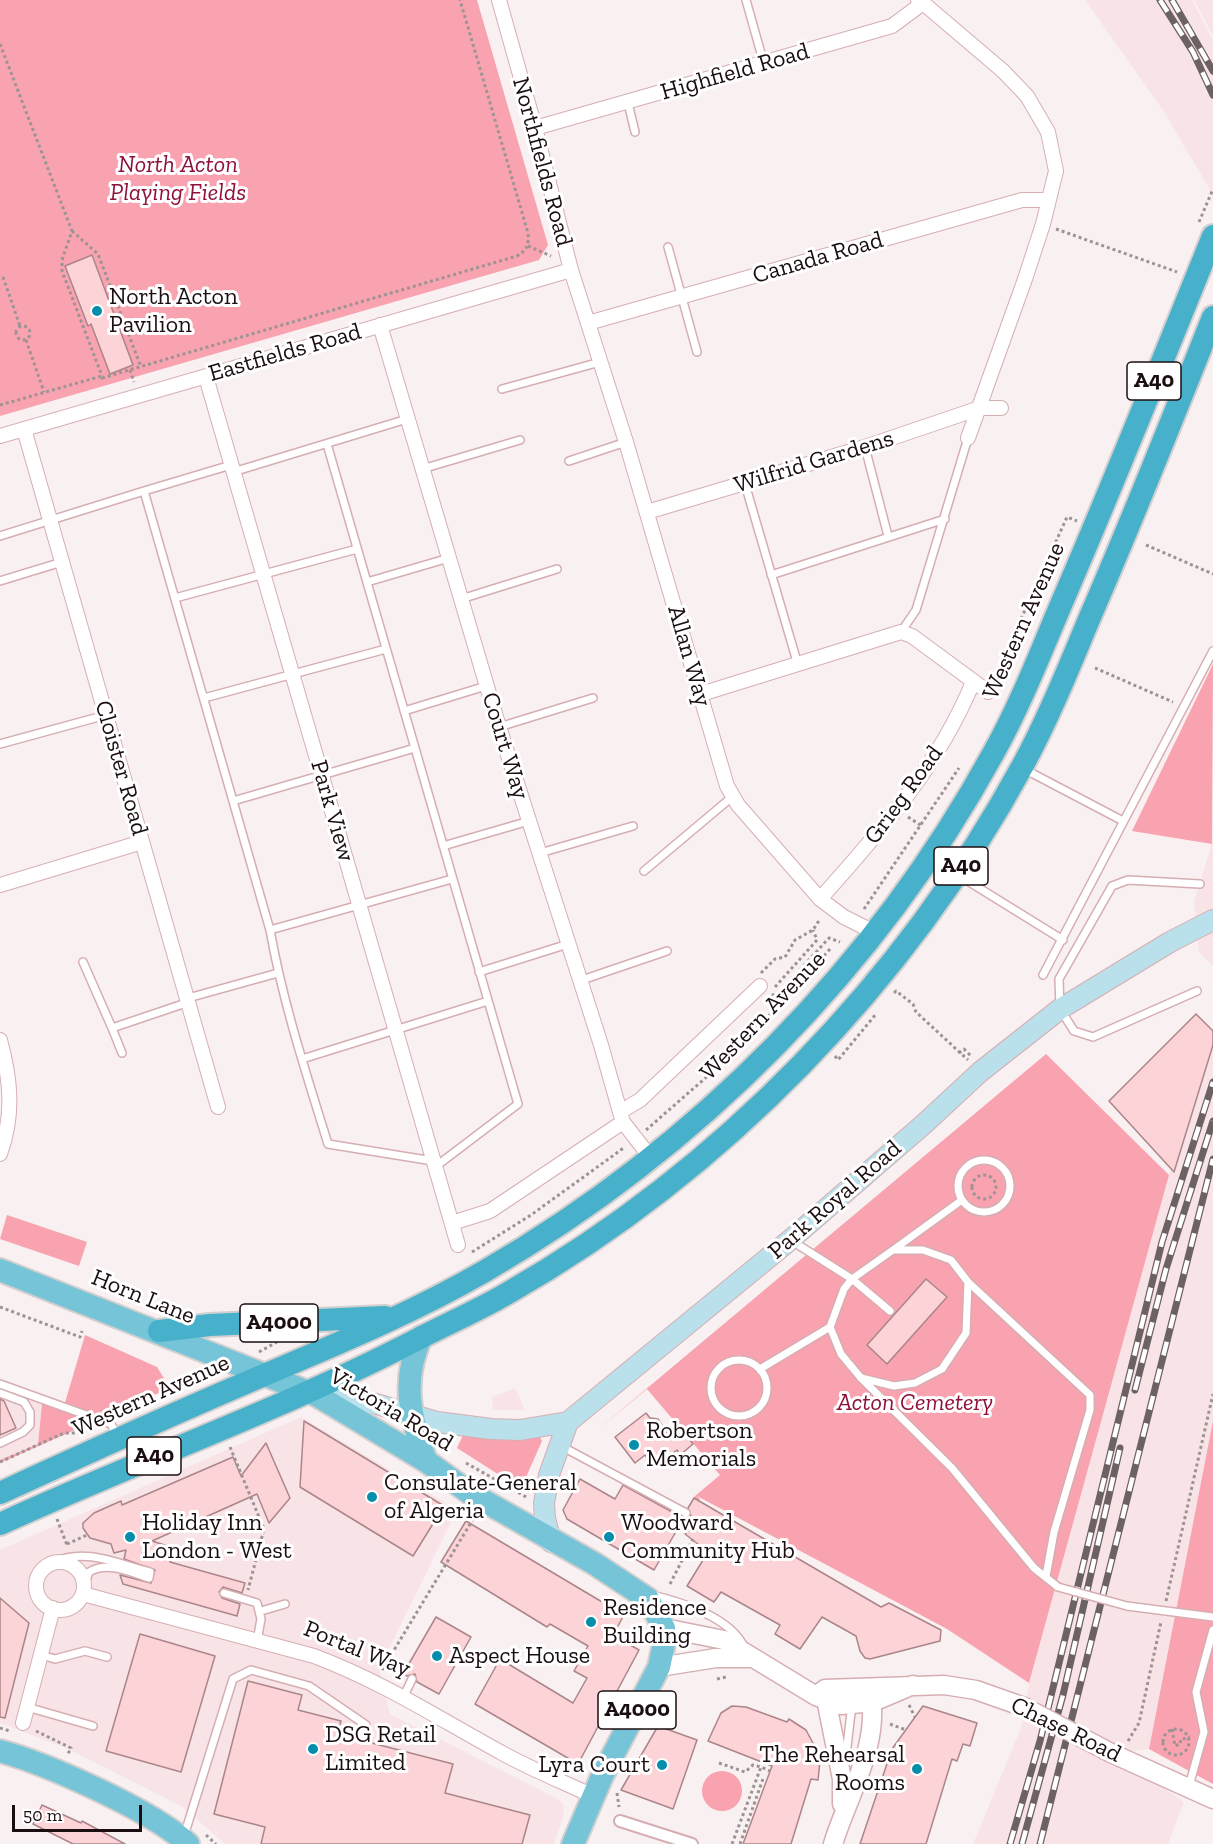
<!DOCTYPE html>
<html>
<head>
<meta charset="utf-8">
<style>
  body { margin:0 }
  #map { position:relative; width:1213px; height:1844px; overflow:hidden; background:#f9f0f1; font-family:"Zilla Slab",serif }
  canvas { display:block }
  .scale { position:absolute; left:12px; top:1805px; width:130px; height:27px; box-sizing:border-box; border:3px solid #1b0e10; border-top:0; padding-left:8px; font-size:18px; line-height:21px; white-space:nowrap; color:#1b0e10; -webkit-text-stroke:4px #fff; paint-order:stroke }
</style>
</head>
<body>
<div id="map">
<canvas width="1213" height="1844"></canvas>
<div class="scale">50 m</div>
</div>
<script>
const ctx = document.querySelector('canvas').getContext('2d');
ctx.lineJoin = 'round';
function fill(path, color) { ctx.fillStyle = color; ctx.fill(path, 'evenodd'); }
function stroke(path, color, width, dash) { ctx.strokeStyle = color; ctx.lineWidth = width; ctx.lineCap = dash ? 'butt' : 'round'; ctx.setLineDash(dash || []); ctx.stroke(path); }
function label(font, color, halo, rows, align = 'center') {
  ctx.font = font + ' "Zilla Slab",serif'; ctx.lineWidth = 6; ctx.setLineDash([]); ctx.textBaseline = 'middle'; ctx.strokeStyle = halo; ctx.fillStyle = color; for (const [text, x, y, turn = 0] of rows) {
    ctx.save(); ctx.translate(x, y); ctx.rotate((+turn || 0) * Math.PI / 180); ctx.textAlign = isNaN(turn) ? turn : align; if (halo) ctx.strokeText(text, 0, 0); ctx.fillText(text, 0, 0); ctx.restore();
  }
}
const built = new Path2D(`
  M1085,0H1192L1213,40V195L1163,110Z
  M1194,0H1213V36Z
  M1213,840V966L1199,952L1194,902Z
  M1213,1038V1421L1149,1749L1112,1753L1184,1802L1168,1844H973L1021,1728L1029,1683L1169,1175Z
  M0,1388L42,1404L38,1444L0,1460Z
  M515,1388L525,1410H493L492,1397Z
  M301,1417L457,1510L379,1669L390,1714L558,1799L564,1805L563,1817L554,1844H225L183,1807L66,1748L0,1723V1550Z`);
const green = new Path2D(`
  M0,0H477L548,245L539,260L0,416Z
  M1213,664L1212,844L1132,831Z
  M1046,1054L1169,1175L1029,1683L947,1629L697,1496L700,1499L687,1520L684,1518L695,1496L720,1475L647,1389L596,1431Z
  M7,1215L87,1242L79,1266L0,1239Z
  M85,1335L157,1367L170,1388L0,1463V1460L38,1444L42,1404L64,1406Z
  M1213,1421V1784L1149,1749Z
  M538,1434L542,1441L523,1484L515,1485L457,1448L463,1435L499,1439Z
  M702 1791a20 20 0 1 1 40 0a20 20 0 1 1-40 0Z`);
const building = new Path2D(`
  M92,255L133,365L110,374L91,324L88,326L65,266Z
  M1196,1014L1213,1031V1045L1174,1172L1109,1101Z
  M926,1279L947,1297L887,1364L867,1345Z
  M0,1399L4,1401L16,1428L0,1435Z
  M646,1413L650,1418L658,1419L668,1434L679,1427L693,1444L680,1455L677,1450L654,1467L645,1455L635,1463L615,1437Z
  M304,1421L444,1506L413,1556L300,1487Z
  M266,1443L290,1498L269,1523L257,1494L152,1541L174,1548L170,1562L245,1583L242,1593L223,1587L219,1592L222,1598L240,1604L237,1616L123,1584L120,1575L151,1583L155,1570L124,1559L126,1550L114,1553L111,1544L90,1538L83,1528V1523L94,1513L121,1501L122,1505L233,1457L241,1476Z
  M580,1479L615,1499L623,1485L683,1518L691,1516L688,1508L694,1498L881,1607L889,1603L941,1630L940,1641L870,1659L865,1658L860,1651L856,1636L822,1617L800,1649L775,1634L780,1625L721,1592L714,1602L687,1586L708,1552L685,1534L689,1530L682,1521L654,1570L567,1519L563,1510Z
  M466,1521L624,1615L613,1635L639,1650L578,1764L475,1704L500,1659L573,1703L587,1678L574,1671L588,1646L550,1624L547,1627L441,1562Z
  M0,1598L29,1623L5,1718L0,1717Z
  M436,1617L471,1637L439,1694L417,1682L415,1674L407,1676L403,1674Z
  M140,1634L215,1656L181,1772L106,1751Z
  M248,1681L302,1695L298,1710L341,1721L337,1734L453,1764L445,1793L530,1815L522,1844H261L265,1827L214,1814Z
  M732,1706L746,1707L787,1722L789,1719L806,1730L814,1745L820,1761L818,1780L811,1779L791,1844H743L772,1766L708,1741L721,1713Z
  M923,1706L977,1723L970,1746L963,1744L957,1761L952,1759L926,1844H860L892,1749Z
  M658,1726L697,1740L673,1809L621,1790Z
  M42,1805L81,1823L82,1821L125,1844H73L33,1824Z`);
const path = new Path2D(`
  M0,44L72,231L62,260V271L102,376
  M1199,222L1213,189
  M1056,229L1177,272
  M72,231L98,254L141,367
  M528,246L551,256
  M3,277L20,326
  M16 333a7 7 0 1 1 14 0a7 7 0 1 1-14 0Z
  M26,340L44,392
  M130,370L134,382
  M0,405L102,376V378L517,256C527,250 529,245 528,233L460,0
  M1146,545L1213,574
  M1013,637L1025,642
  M1095,668L1173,702
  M994,679L1067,517L1077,521
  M908,817L922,826
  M864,909L959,768
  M830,949L793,990L786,985L829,938L840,942
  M761,973L775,959L785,957L795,940L813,930L820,919
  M775,987L817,940L813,930
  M894,993L896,991L913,1004L916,1012L968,1060
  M772,994L785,1005
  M959,1053L964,1049L971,1056
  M835,1056L838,1060L876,1014
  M646,1130L710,1074L768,1016L783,1005
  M972 1187a12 12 0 1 1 24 0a12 12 0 1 1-24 0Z
  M472,1252L531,1215L625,1147
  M0,1307L80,1337L82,1331
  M259,1352L277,1342
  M230,1447L264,1529L248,1590
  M0,1462L64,1433H82
  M466,1463L528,1498
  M57,1519L67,1545
  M67,1544L87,1535
  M670,1584L693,1539
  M1166,1601L1213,1394
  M382,1670L475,1516
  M717,1679L726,1677
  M909,1705L915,1717
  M890,1724L906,1730
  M0,1728L10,1731
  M1172,1729L1175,1746L1181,1743L1180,1740L1190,1737
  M1163 1742a13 13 0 1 1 26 0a13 13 0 1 1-26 0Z
  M36,1731L71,1748L67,1756
  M1128,1741L1139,1723L1161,1622
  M719,1763L745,1772L753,1765L761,1767
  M617,1793L619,1807
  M206,1835L216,1844
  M732,1844L761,1767L770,1771
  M740,1844L764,1776`);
const service = new Path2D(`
  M746,0L764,64
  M628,103L635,132
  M668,247L697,352
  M502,389L600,362
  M327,444L518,1104L435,1167
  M865,447L888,536
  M569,461L626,442
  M231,465L144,491L270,930C283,1003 306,1073 328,1144L433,1161
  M422,469L520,440
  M233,472L407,419
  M745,484L798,665
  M0,536L144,491
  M771,575L945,519
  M0,581L62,562
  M367,582L449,558
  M175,598L357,549
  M461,599L557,569
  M901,632L916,610L968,438
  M204,698L386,649
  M404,711L486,686
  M499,727L593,698
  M0,744L106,715
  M1024,769L1123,821
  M233,801L415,748
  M443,846L529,821
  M540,853L633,826
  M644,871L732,797
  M958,875L1063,940
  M270,930L452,879
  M83,962L112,1028L189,1002
  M479,972L568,944
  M1043,975L1213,651
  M579,981L667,951
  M1197,991L1093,1037L1074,1031L1060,1009L1059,979L1112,886L1128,880L1200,884
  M188,998L278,973
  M112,1028L122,1053
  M302,1059L488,1001
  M958 1186a26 26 0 1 1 52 0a26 26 0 1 1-52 0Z
  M792,1241L852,1279L890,1311
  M893,1250L962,1200
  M968,1282L1090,1395V1410L1054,1532L1046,1576
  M711 1388a28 28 0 1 1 56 0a28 28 0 1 1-56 0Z
  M760,1369L830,1327
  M861,1378L894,1386L915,1383L942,1369L966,1333L968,1282L951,1260L923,1250H893L852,1279L844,1289L830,1327L841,1354L861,1378L952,1468L1034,1568L1058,1587
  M0,1384L111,1424L118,1437
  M0,1393L24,1402L30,1412V1425L23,1432L0,1443
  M561,1446L686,1513
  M55,1562C86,1547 120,1565 150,1572L149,1578
  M84,1587L89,1572C108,1561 130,1572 149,1578
  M224,1593L257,1603L261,1619L257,1641
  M652,1595C682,1602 731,1618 744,1647
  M1127,1606L1213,1617
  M261,1611L285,1604
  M41,1655L55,1659L85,1651L107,1657
  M404,1696L412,1679
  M27,1707L93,1726
  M845,1764L852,1704
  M1189,1786L1204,1732L1196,1692L1213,1630
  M184,1836L233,1679L251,1670L309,1686L366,1725`);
const pedestrian = new Path2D(`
  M620,1821L692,1844`);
const minor = new Path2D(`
  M499,0L535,128L571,270L626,442L727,786L738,805L820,899L844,917L876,933
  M923,3L1003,71L1027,96L1048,132L1056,171L1043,224L1025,279L968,438
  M535,128L892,26L923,3L918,0
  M588,323L1022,200H1049
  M380,325L499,727L601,1045L620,1112L623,1122L651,1158
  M206,377L458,1245
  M24,429L218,1107
  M0,436L571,270
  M647,512L865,447L980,408H1001
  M701,694L901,632L912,636L988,692
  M0,885L142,842
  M820,899C880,832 939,765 973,682
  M0,1040C11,1080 14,1115 0,1154
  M620,1112L640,1100L760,986
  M452,1223L490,1211L623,1122
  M36 1586a24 24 0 1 1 48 0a24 24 0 1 1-48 0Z
  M83,1594L314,1656C383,1682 438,1718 502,1753C531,1769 563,1782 593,1796
  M23,1723L53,1608`);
const tertiary = new Path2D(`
  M664,1628L724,1640L816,1696L841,1705L873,1702L913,1685
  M659,1667L716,1658H753
  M816,1696L825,1689L944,1685L976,1690L1024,1707
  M826,1699L842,1779V1804
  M1111,1753L1213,1799
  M833,1844C848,1795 881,1744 870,1691`);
const secondary = new Path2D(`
  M318,1396L373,1403L437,1422L491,1429L520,1430L568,1422
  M551,1542L545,1518L544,1503L549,1475L568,1422L790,1240L924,1124L980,1072L1060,1009L1170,942L1213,920`);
const primary = new Path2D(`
  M0,1270L318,1396L426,1461L470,1493L595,1564L648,1599L664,1628L665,1639L659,1667L603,1774L573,1844
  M421,1337C401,1382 410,1416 426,1461
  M0,1751C48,1764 153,1811 188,1844`);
const trunk = new Path2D(`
  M159,1331L210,1325L385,1317
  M0,1493C89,1452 179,1411 269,1373C342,1342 416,1311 485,1271C697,1148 876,968 994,752C1022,702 1043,646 1066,593C1117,475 1165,355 1213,236
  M0,1524C139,1460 284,1409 420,1338C449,1323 479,1310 508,1293C723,1170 905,982 1023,765C1049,717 1069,667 1090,617C1133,518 1173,418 1213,317`);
const rail = new Path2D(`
  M1160,0L1193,52L1213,95
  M1172,0L1213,71
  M1135,1390L1166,1269L1213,1121
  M1010,1844L1040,1741L1162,1242L1213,1082
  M1022,1844L1063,1695L1120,1448
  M1040,1844L1213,1159`);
const serviceBridge = new Path2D(`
  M1058,1587L1127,1606`);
const tertiaryBridge = new Path2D(`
  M1024,1707L1111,1753`);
const markers = [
  [97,311,6,"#058dac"],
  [634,1445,6,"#058dac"],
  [372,1497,6,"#058dac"],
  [130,1537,6,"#058dac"],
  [609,1537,6,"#058dac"],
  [591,1622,6,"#058dac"],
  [437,1656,6,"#058dac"],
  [313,1749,6,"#058dac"],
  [662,1765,6,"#058dac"],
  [917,1769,6,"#058dac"]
];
const shields = [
  [1154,381,54],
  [961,866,54],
  [279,1323,78],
  [154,1456,54],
  [637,1710,78]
];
const shieldNames = [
  ["A40",1154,381],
  ["A40",961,866],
  ["A4000",279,1323],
  ["A40",154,1456],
  ["A4000",637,1710]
];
const streetNames = [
  ["Highfield Road",735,72,-16],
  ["Northfields Road",542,162,75],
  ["Canada Road",818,258,-16],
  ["Eastfields Road",285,353,-16],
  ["Wilfrid Gardens",814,462,-17],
  ["Western Avenue",1024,621,-66],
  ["Allan Way",689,656,74],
  ["Court Way",505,746,73],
  ["Cloister Road",121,768,74],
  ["Grieg Road",904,795,-54],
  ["Park View",332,811,74],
  ["Western Avenue",763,1016,-46],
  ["Park Royal Road",835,1200,-41],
  ["Horn Lane",143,1297,22],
  ["Western Avenue",151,1396,-24],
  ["Victoria Road",391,1410,31],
  ["Portal Way",357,1649,22],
  ["Chase Road",1066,1730,26]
];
const parkNames = [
  ["North Acton",178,165],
  ["Playing Fields",178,193],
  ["Acton Cemetery",915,1403]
];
const poiNames = [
  ["North Acton",109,297],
  ["Pavilion",109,325],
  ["Robertson",646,1431],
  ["Memorials",646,1459],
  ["Consulate-General",384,1483],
  ["of Algeria",384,1511],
  ["Holiday Inn",142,1523],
  ["London - West",142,1551],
  ["Woodward",621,1523],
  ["Community Hub",621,1551],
  ["Residence",603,1608],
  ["Building",603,1636],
  ["Aspect House",449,1656],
  ["DSG Retail",325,1735],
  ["Limited",325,1763],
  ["The Rehearsal",905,1755,"right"],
  ["Rooms",905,1783,"right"],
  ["Lyra Court",650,1765,"right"]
];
fill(built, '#f8e4e6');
fill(green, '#f8a3af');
fill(building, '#fcd3d7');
stroke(building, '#ab8589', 1.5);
stroke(service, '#d6aeb2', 10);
stroke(pedestrian, '#d6aeb2', 14);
stroke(minor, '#d6aeb2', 16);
stroke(tertiary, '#d6aeb2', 21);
stroke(secondary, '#d6aeb2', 22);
stroke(primary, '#d1cfcf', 26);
stroke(trunk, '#d1cfcf', 26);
stroke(path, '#9e9394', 3, [3, 3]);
stroke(service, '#fff', 7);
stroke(pedestrian, '#fff', 10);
stroke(minor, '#fff', 14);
stroke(tertiary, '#fff', 18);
stroke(secondary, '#bae1eb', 20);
stroke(primary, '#75c4d7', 22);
stroke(trunk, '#47b0ca', 22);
stroke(rail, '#6c6163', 7);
stroke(rail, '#fff', 4.5, [14]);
stroke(serviceBridge, '#d6aeb2', 10, []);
stroke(tertiaryBridge, '#d6aeb2', 21, []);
stroke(serviceBridge, '#fff', 7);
stroke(tertiaryBridge, '#fff', 18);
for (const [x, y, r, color] of markers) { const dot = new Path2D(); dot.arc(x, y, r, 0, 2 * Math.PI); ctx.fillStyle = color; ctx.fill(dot); stroke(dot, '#fff', 2); }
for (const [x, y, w] of shields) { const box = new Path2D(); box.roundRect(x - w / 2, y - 19, w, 38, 4.5); ctx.fillStyle = '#fff'; ctx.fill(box); stroke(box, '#1b0e10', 1.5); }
label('bold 22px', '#1b0e10', null, shieldNames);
label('24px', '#1b0e10', '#fff', streetNames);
label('italic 24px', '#8f1139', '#fff', parkNames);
label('24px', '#1b0e10', '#fff', poiNames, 'left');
</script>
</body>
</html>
